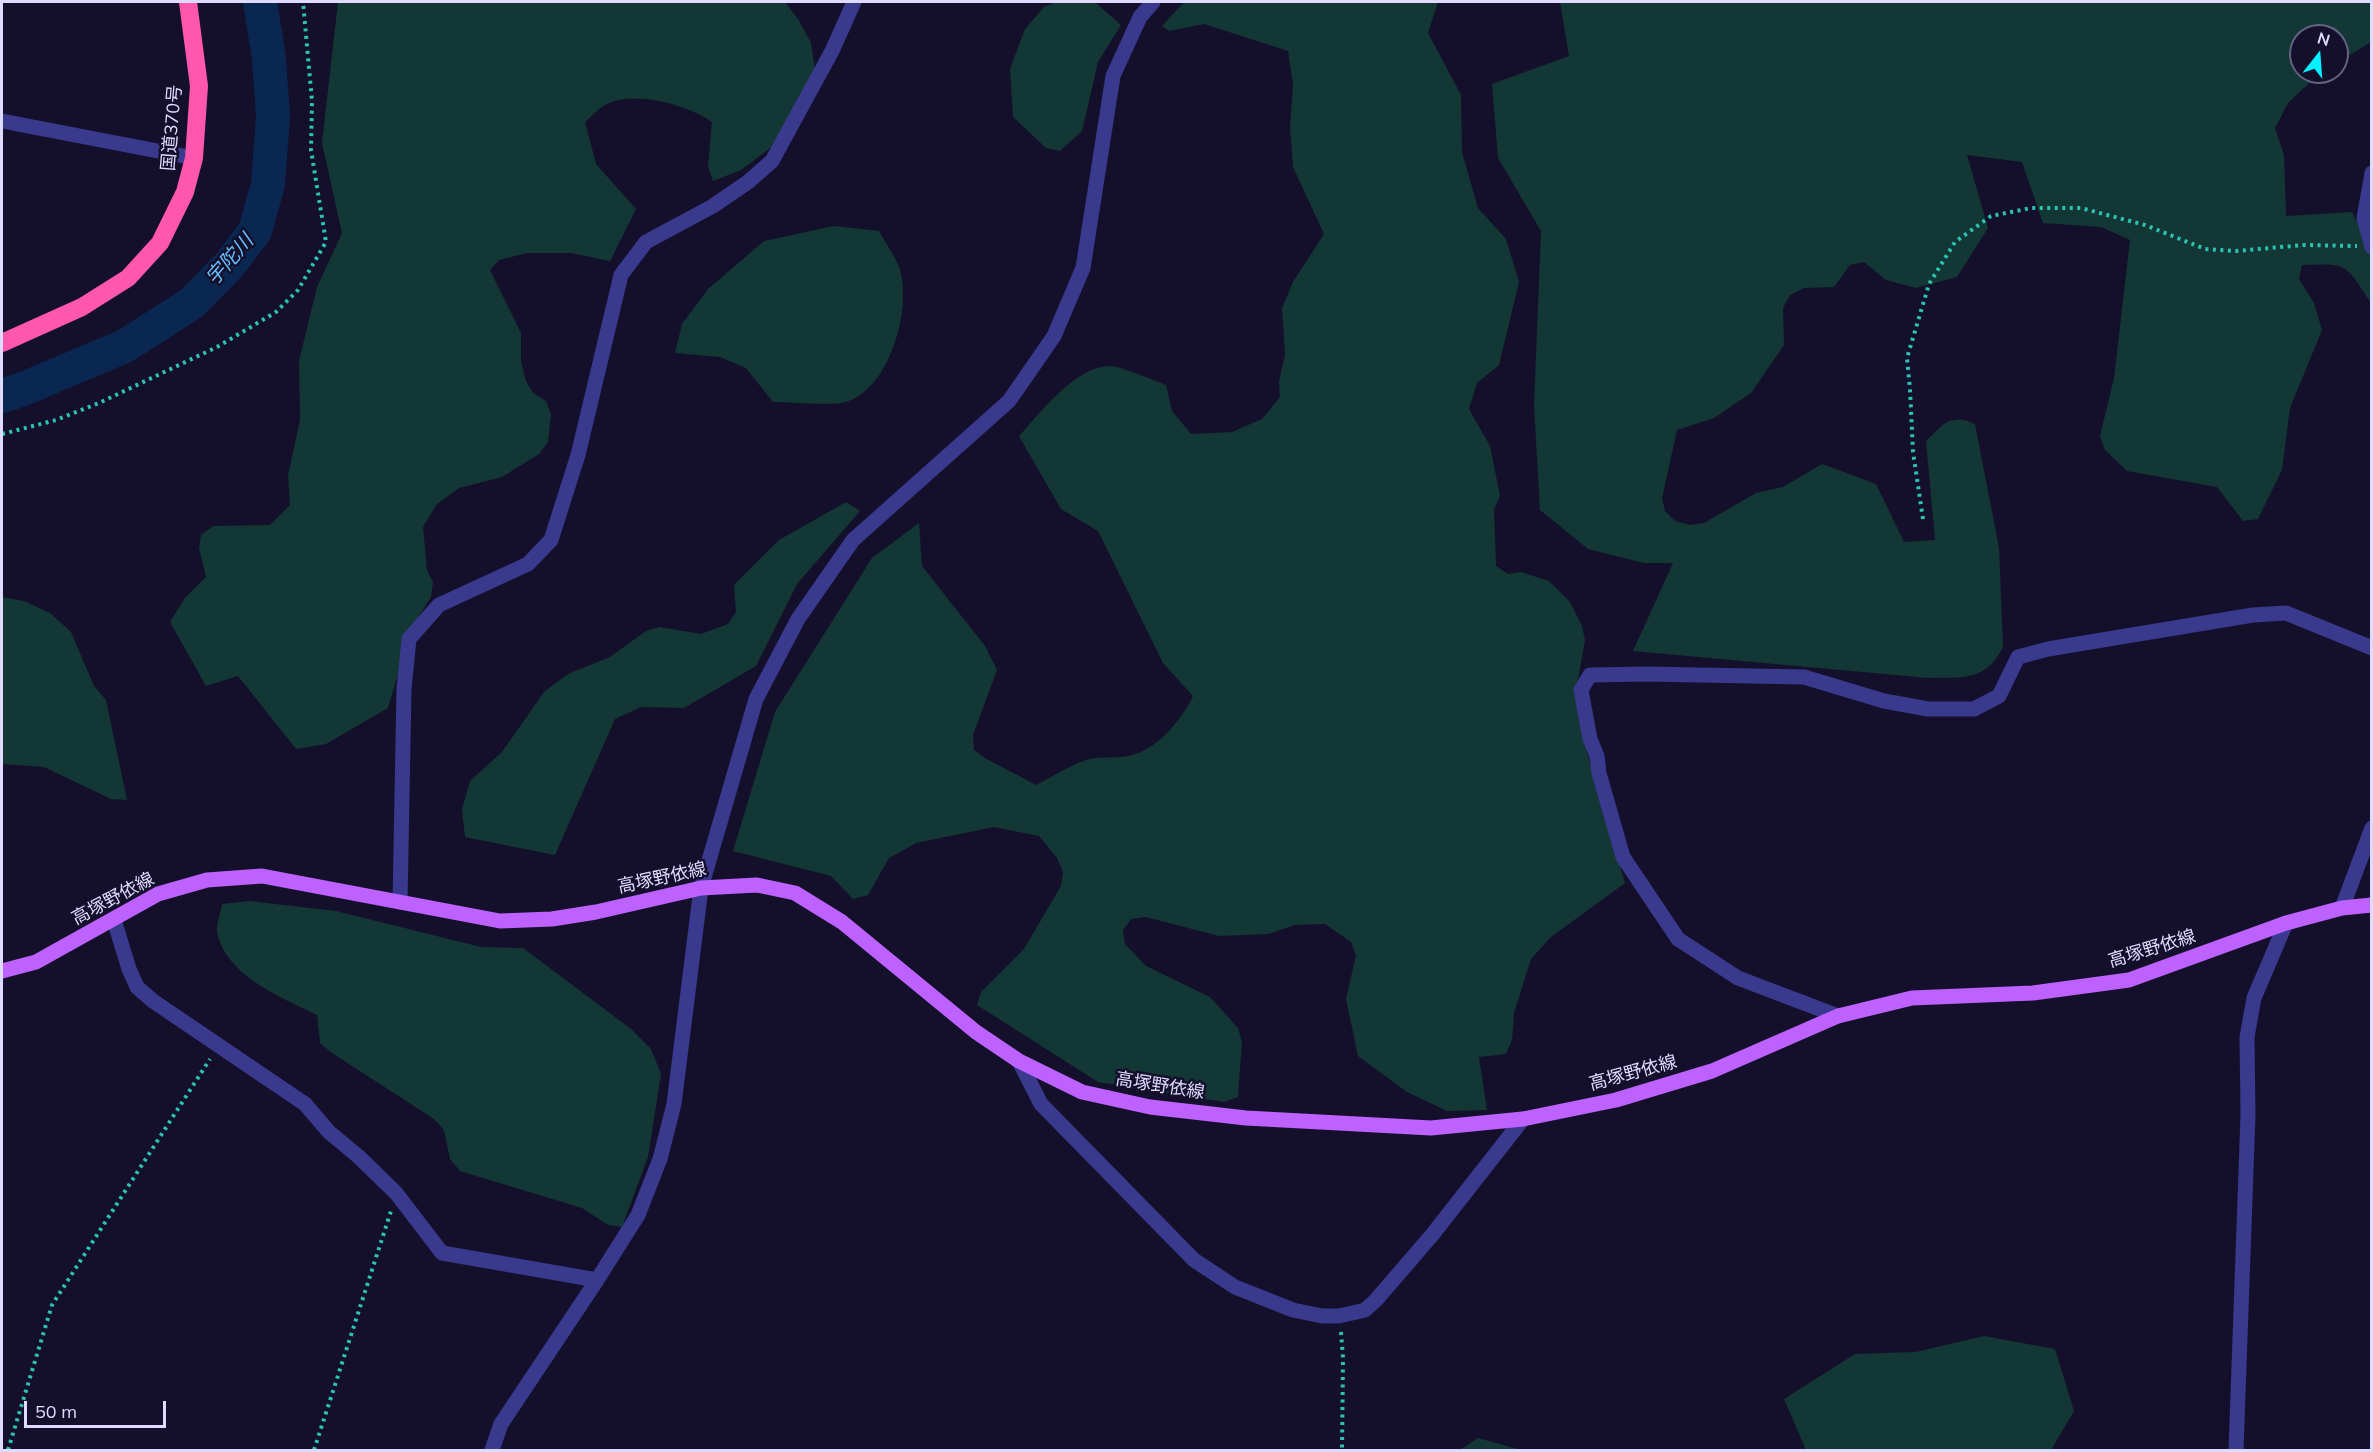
<!DOCTYPE html>
<html>
<head>
<meta charset="utf-8">
<style>
  body { margin:0 }
  #map { position:relative; width:2373px; height:1452px; overflow:hidden; background:#14102c; font-family:Mulish,sans-serif }
  canvas { display:block }
  .frame { position:absolute; inset:0; border:3px solid #dedbff; pointer-events:none }
  .north { position:absolute; left:2289px; top:24px; width:60px; height:60px; box-sizing:border-box; background:#14102c; border:2px solid #656180; border-radius:50%; rotate:17deg; font-size:16px; font-weight:700; line-height:24px; text-align:center; color:#dedbff }
  .north::after { content:''; display:block; margin:auto; width:21px; height:27px; background:#07f0ff; clip-path:polygon(50% 0,100% 100%,50% 72%,0 100%) }
  .scale { position:absolute; left:24px; top:1401px; width:142px; height:27px; box-sizing:border-box; border:3px solid #dedbff; border-top:0; padding-left:8px; font-size:18px; line-height:21px; white-space:nowrap; color:#dedbff; -webkit-text-stroke:4px #14102c; paint-order:stroke }
</style>
</head>
<body>
<div id="map">
<canvas width="2373" height="1452"></canvas>
<div class="frame"></div>
<div class="north">N</div>
<div class="scale">50 m</div>
</div>
<script>
const ctx = document.querySelector('canvas').getContext('2d');
ctx.lineJoin = 'round';
function fill(path, color) { ctx.fillStyle = color; ctx.fill(path, 'evenodd'); }
function stroke(path, color, width, dash) { ctx.strokeStyle = color; ctx.lineWidth = width; ctx.lineCap = dash ? 'butt' : 'round'; ctx.setLineDash(dash || []); ctx.stroke(path); }
function label(font, color, halo, rows, align = 'center') {
  ctx.font = font + ' Mulish,"Noto Sans JP",sans-serif'; ctx.lineWidth = 5; ctx.setLineDash([]); ctx.textBaseline = 'middle'; ctx.strokeStyle = halo; ctx.fillStyle = color; for (const [text, x, y, turn = 0] of rows) {
    ctx.save(); ctx.translate(x, y); ctx.rotate((+turn || 0) * Math.PI / 180); ctx.textAlign = isNaN(turn) ? turn : align; if (halo) ctx.strokeText(text, 0, 0); ctx.fillText(text, 0, 0); ctx.restore();
  }
}
const green = new Path2D(`
  M338,2H785L798,19L811,43L817,84L789,134L741,170L713,181L708,166L712,122C689,105 634,90 607,104C599,108 592,116 585,122L596,164L636,209L610,261L571,253H527L499,260L490,270L521,333V362L526,381L533,393L546,401L551,414L548,442L539,454L502,477L459,488L436,505L423,527L427,570L433,582L431,597L412,627L388,708L326,744L296,749L238,676L206,686L170,622L185,598L206,577L199,548L201,535L213,526L270,525L290,505L288,476L300,420L299,361L317,287L342,233L322,143Z
  M1056,2L1096,3L1121,25L1098,62L1082,131L1060,151L1046,148L1013,117L1010,69L1025,29L1044,7Z
  M1184,2H1438L1428,33L1461,95L1462,152L1478,208L1506,239L1519,282L1499,365L1477,383L1469,409L1490,446L1500,496L1494,509L1496,566L1508,574L1521,572L1549,581L1570,602L1582,626L1585,640L1578,680L1587,752L1625,883L1551,937L1531,959L1514,1013L1512,1040L1506,1054L1479,1057L1487,1110L1447,1111L1407,1092L1358,1056L1346,999L1356,955L1351,942L1325,924L1295,925L1268,934L1219,936L1146,917L1131,919L1123,930L1125,944L1146,966L1210,997L1238,1028L1242,1042L1238,1097L1224,1102L1098,1082L977,1005L981,992L1024,949L1061,886L1063,872L1057,858L1039,836L994,827L916,843L889,858L868,895L853,899L831,876L733,851L775,712L872,558L919,523L922,566L985,646L997,670L973,735L974,750L985,758L1036,785C1051,778 1075,762 1090,759C1104,756 1118,759 1132,755C1158,749 1182,719 1193,696L1163,663L1098,531L1061,509L1019,436C1040,413 1075,367 1109,366C1121,366 1153,380 1166,385L1172,411L1191,434L1232,432L1262,419L1280,397L1279,381L1285,354L1282,308L1293,282L1324,234L1293,167L1290,127L1293,84L1288,51L1204,24L1169,31L1162,26Z
  M1560,2H2371V42L2337,63V36H2301V72H2321L2288,103L2275,128L2284,155L2286,216L2352,212L2371,250V303C2345,264 2350,263 2302,265L2299,279L2314,303L2322,330L2290,408L2282,470L2258,519L2243,521L2217,487L2127,471L2105,450L2100,436L2114,378L2130,240L2101,227L2043,223L2022,162L1967,155L1988,228L1957,277L1916,288L1886,280L1864,262L1850,265L1834,287L1804,288L1790,295L1783,308L1784,345L1751,393L1714,418L1677,430L1662,498L1665,511L1675,521L1690,525L1704,523L1756,493L1783,487L1822,464L1876,484L1904,542L1935,540L1926,441C1944,424 1950,413 1975,424L1999,548L2003,647C1986,682 1962,677 1928,678L1633,651L1673,563H1644L1588,549L1540,510L1534,406L1541,231L1498,158L1492,84L1569,56Z
  M834,226L879,231C885,243 895,255 899,267C913,307 890,389 846,402C832,406 790,402 773,402L746,368L720,357L675,353L682,324L708,289L764,241Z
  M846,502L860,511L797,584L756,666L684,708L641,707L615,719L555,855L465,837L462,809L470,781L502,752L544,692L568,674L610,657L646,631L659,627L701,634L728,624L736,612L734,585L779,540Z
  M2,597L24,601L50,613L71,632L94,686L106,700L127,800L111,799L44,767L2,764Z
  M249,901L336,911L481,947L523,948L631,1029L651,1049L661,1074L648,1157L622,1227L608,1225L582,1208L460,1171L450,1159L444,1130L434,1119L332,1053L320,1043L317,1015C281,997 226,976 217,932C216,924 221,912 222,904Z
  M1984,1336L2055,1349L2074,1411L2051,1450H1806L1784,1399L1855,1354L1916,1352Z
  M1478,1438L1521,1450H1460Z`);
const river = new Path2D(`
  M2,396L23,389L125,346L192,303L230,264L255,231L268,184L273,117L269,58L260,2`);
const path = new Path2D(`
  M2,434L56,420L99,403L217,347L276,312L298,290L326,242L311,150L312,101L303,2
  M1923,519L1913,452L1910,389L1907,358L1929,284L1955,242L1991,216L2031,208H2081L2145,225L2205,249L2236,251L2304,245L2357,246
  M1341,1332L1343,1358L1342,1450
  M8,1450L52,1305L210,1059
  M314,1450L391,1211`);
const minor = new Path2D(`
  M2,121L194,158
  M2372,173L2364,218L2372,247
  M400,902L404,689L409,639L439,605L528,564L551,540L578,455L621,275L646,242L713,206L748,182L772,161L832,51L854,2
  M2342,908L2372,828
  M114,920L129,969L137,987L153,1001L305,1104L329,1132L359,1157L396,1193L442,1253L597,1280
  M1838,1016L1738,978L1678,939L1623,857L1599,773L1597,756L1590,739L1581,690L1590,675L1647,674L1804,677L1884,701L1928,709H1974L1999,696L2018,657L2048,649L2253,615L2286,613L2372,648
  M1019,1061L1041,1104L1194,1260L1235,1287L1293,1310L1322,1316H1339L1365,1310L1376,1300L1432,1235L1523,1119
  M492,1450L501,1424L597,1280L638,1215L660,1159L674,1104L701,888L756,699L798,619L853,540L1009,401L1054,336L1083,268L1113,76L1140,17L1153,2
  M2236,1450L2248,1115L2247,1037L2254,998L2286,923`);
const major = new Path2D(`
  M2,971L36,962L158,894L207,880L262,876L500,921L552,919L596,912L701,888L757,885L795,893L842,922L976,1032L1019,1061L1082,1092L1150,1107L1246,1118L1431,1128L1523,1119L1616,1100L1712,1071L1838,1016L1912,998L2033,993L2129,980L2286,923L2342,908L2372,905`);
const highway = new Path2D(`
  M2,343L82,307L128,278L160,243L185,192L194,158L199,86L188,2`);
const streetNames = [
  ["国道370号",172,128,-85],
  ["高塚野依線",662,878,-12],
  ["高塚野依線",113,899,-28],
  ["高塚野依線",2152,949,-17],
  ["高塚野依線",1633,1073,-15],
  ["高塚野依線",1160,1086,9]
];
const waterNames = [
  ["宇陀川",230,260,-49]
];
fill(green, '#133734');
stroke(river, '#0a2751', 34);
stroke(path, '#2bc4b4', 4, [3, 4.5]);
stroke(minor, '#39398d', 15);
stroke(major, '#be62ff', 15);
stroke(highway, '#ff56ae', 18);
label('18px', '#dedbff', '#14102c', streetNames);
label('italic 20px', '#69c0ff', '#14102c', waterNames);
</script>
</body>
</html>
